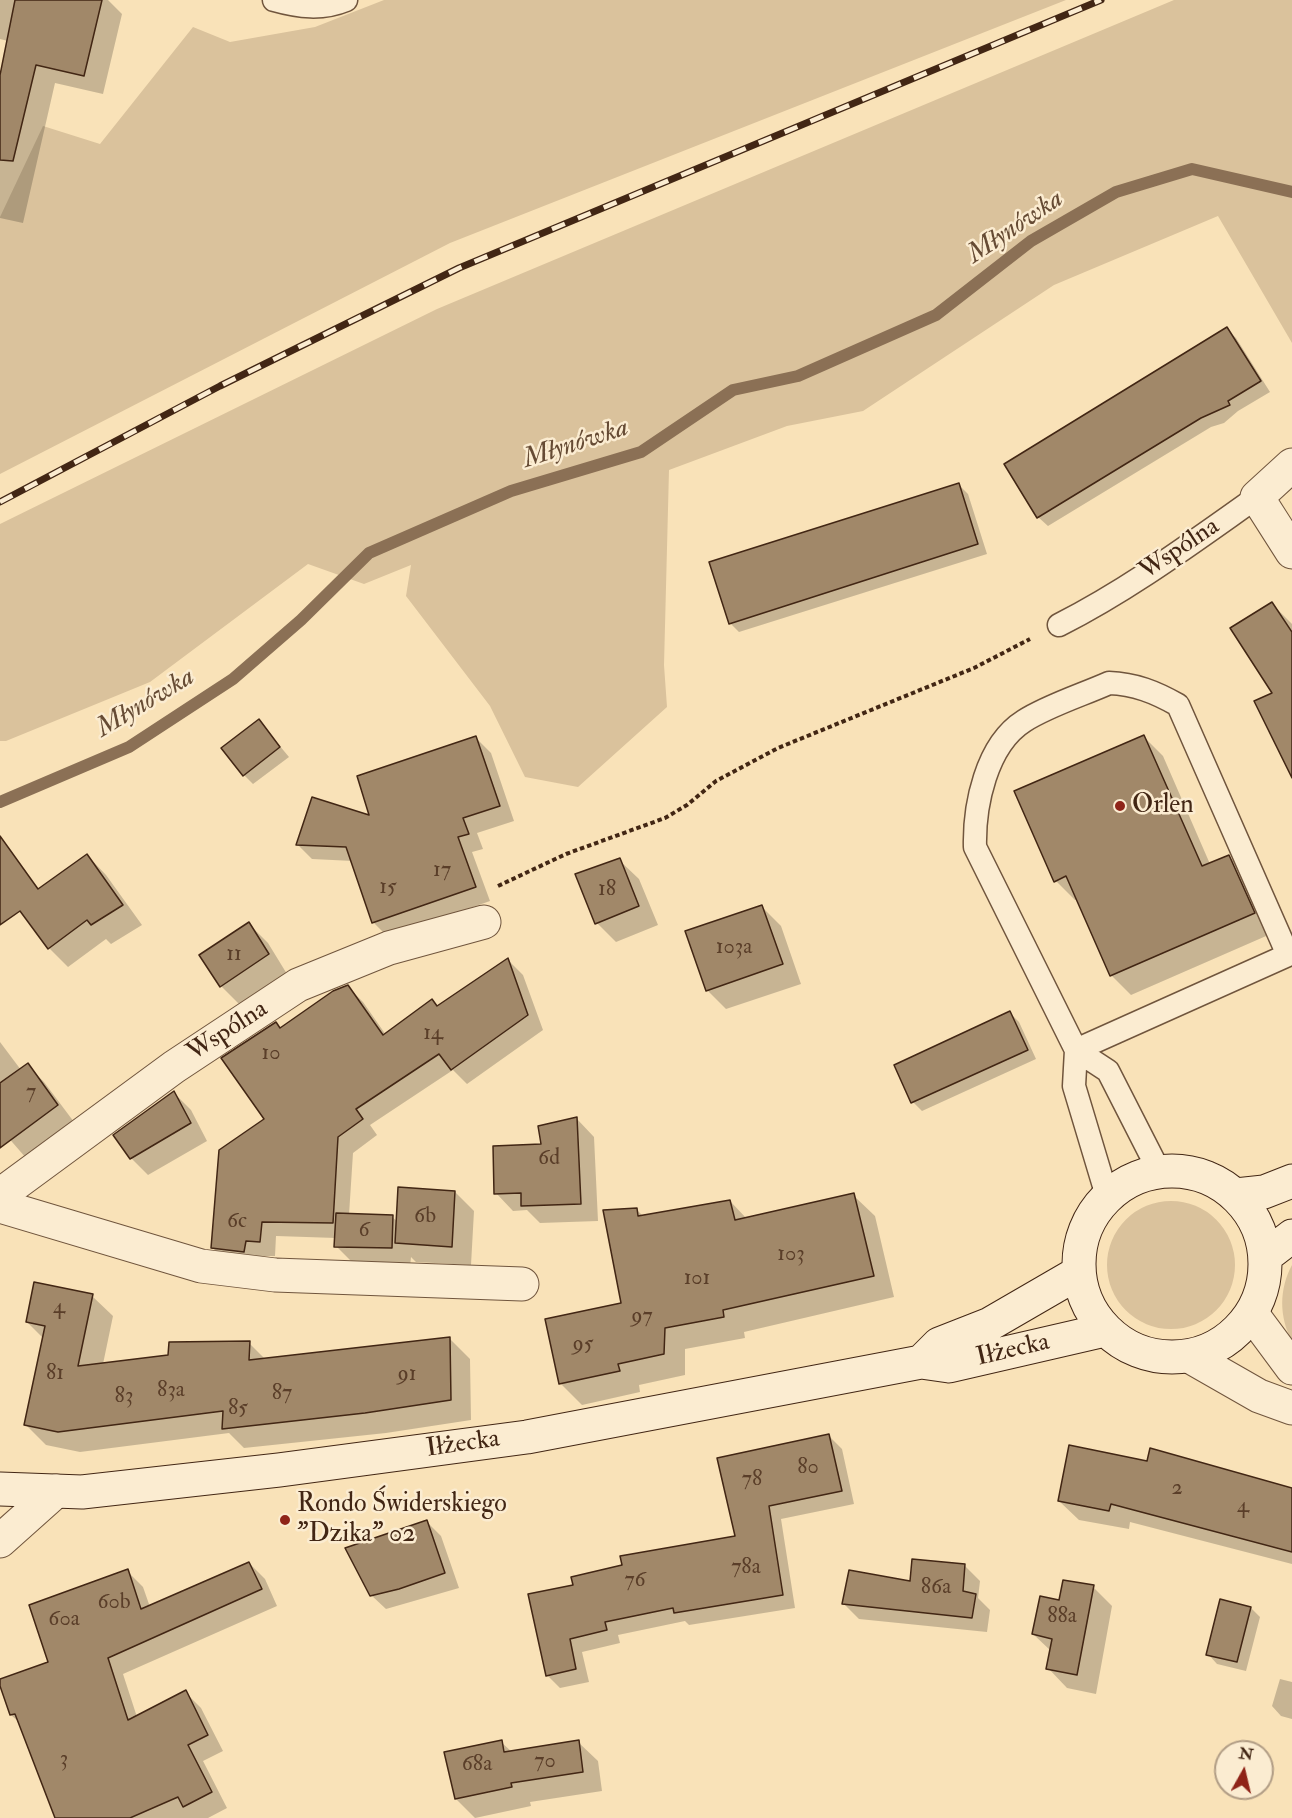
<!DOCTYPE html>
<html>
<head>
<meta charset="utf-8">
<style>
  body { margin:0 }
  #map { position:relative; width:1292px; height:1818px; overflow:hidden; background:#f9e2b8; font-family:"IM FELL Double Pica",serif }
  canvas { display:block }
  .north { position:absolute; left:1214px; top:1740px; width:60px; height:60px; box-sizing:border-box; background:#fbecd1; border:2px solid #b19d85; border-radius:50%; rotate:8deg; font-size:16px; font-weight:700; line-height:24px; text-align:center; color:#422614 }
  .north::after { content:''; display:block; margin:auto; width:21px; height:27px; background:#8f2418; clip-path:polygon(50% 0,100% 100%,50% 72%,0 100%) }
</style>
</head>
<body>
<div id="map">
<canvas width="1292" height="1818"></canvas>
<div class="north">N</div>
</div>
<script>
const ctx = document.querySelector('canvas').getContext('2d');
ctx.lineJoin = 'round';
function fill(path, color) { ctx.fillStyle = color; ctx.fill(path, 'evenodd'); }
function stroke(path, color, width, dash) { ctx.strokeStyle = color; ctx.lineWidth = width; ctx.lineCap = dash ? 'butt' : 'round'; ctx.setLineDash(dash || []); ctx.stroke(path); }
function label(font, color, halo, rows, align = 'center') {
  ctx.font = font + ' "IM FELL Double Pica",serif'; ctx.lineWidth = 5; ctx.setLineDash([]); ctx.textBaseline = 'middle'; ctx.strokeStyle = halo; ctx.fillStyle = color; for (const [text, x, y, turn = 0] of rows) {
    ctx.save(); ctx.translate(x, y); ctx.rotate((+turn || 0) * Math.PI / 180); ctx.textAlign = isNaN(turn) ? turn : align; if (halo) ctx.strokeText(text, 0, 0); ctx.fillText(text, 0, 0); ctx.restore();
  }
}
const green = new Path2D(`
  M384,0H1066L450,243L0,474V217L43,126L100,144L193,27L230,42L315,27Z
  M1174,0H1292V343L1218,216L1054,285L863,411L787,426L669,470L664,665L667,707L578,787L525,777L490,706L406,596L411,565L364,584L308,564L150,682L6,741H0V524L437,309Z
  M1107 1265a64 64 0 1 1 128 0a64 64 0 1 1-128 0Z
  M1292,1265V1341C1279,1317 1279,1289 1292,1265Z`);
const shadow = new Path2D(`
  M0,0H108L122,14L103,94L55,83L23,223L0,218V83L8,41L0,39Z
  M1227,329L1236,338L1270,392L1238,411L1224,423L1211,427L1048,526L1038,517Z
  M959,485L968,494L987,554L739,632L730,623Z
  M1272,604L1292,624V760L1274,693Z
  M259,721L289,757L253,784L244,775Z
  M1143,736L1163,756L1210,864L1229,856L1248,876L1273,933L1131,995L1112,976L1078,899L1075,900L1056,881Z
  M476,738L491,753L514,821L477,833L483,849L472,852L490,901L388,937L373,922L353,861L312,859L297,844L372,817Z
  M87,855L106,875L142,925L111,944L106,939L68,967L49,948Z
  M619,860L639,879L658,925L616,942L597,923Z
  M762,907L781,926L801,984L726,1009L707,990Z
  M249,924L268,943L287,974L240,1005L221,986Z
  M508,960L523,975L543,1030L467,1084L453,1070L370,1125L377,1135L353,1153L349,1215L392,1217L398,1222L455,1192L474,1211L471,1265L416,1262L411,1257L410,1267L355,1265L336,1246V1238L276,1236L275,1256H261L259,1267L228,1263L213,1248L267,1119L281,1029L348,987L363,1002L386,1035L432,1001L439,1007Z
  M1010,1013L1019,1022L1036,1059L922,1111L913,1102Z
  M0,1042L21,1070L27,1065L44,1082L74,1122L26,1158L0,1128Z
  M174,1093L191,1110L207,1141L148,1175L131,1158Z
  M577,1119L594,1137L598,1221L540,1223L527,1210L513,1211L496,1193L542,1146Z
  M853,1195L875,1216L894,1297L744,1332L745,1338L685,1349V1375L639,1385L640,1392L582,1405L560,1383L623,1305L636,1209L643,1216L730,1201L747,1219Z
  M92,1296L113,1316L103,1364L249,1343L266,1360L449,1338L470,1359L471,1420L386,1433L244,1448L229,1433L80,1452L46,1445L26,1425L44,1339L27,1322Z
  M829,1436L842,1449L854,1504L781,1519L795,1608L689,1625L685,1621L618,1635L620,1643L582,1652L589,1682L560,1688L547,1675L575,1586L737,1537Z
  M1292,1489V1564L1130,1522L1129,1529L1079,1520L1059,1501Z
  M427,1522L441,1536L459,1588L386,1609L371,1595Z
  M249,1563L265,1579L277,1606L123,1674L137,1717L185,1692L201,1708L223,1751L203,1761L227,1808L208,1818H57L21,1724L11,1715L0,1681L50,1663L127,1571L143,1587L150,1607Z
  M965,1566L980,1581L978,1598L990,1610L987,1632L859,1619L844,1604Z
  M1093,1587L1112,1606L1096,1694L1067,1688L1048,1668L1051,1651L1033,1634L1060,1602Z
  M1251,1608L1260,1617L1246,1671L1217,1664L1208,1654Z
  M1280,1679L1292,1682V1719L1281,1716L1272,1706Z
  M501,1742L512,1752L578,1742L598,1761L602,1791L530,1802L531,1806L475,1818L456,1799Z`);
const stream = new Path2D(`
  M0,802L129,747L233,679L301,620L369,553L511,491L641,452L733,390L798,376L936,315L1031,241L1116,192L1192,169L1292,192`);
const building = new Path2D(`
  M15,0H102L84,76L36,65L13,161L0,160V75Z
  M1227,327L1261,381L1228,401L1230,405L1201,418L1037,518L1004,464Z
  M959,483L978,544L729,624L709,562Z
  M1272,602L1292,632V778L1254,701L1272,693L1230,628Z
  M259,719L280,747L243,776L221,748Z
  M1144,735L1202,866L1229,855L1255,913L1110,976L1066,876L1054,882L1014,791Z
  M476,736L500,806L463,818L469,834L458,837L476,887L372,923L346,847L296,845L312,797L369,815L357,776Z
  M0,836L38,889L87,854L123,905L91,925L87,920L48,949L20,911L0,925Z
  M620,858L639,906L595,924L575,874Z
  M762,905L783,964L706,991L685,931Z
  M249,922L269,954L220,987L199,955Z
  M508,958L528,1015L451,1070L439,1054L356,1109L363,1119L338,1137L333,1223L262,1222L260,1242L246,1241L244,1252L211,1248L219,1150L264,1119L221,1058L276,1022L280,1028L333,991L348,985L383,1035L432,999L437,1006Z
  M1010,1011L1028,1050L911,1103L894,1065Z
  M28,1063L58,1105L0,1148V1083Z
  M174,1091L191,1123L130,1159L113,1135Z
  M577,1117L581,1204L521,1206V1193L494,1194L493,1146L541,1144L538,1126Z
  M398,1187L455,1191L452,1247L395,1243Z
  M854,1193L874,1276L723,1310L724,1317L665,1328L664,1354L618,1364L620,1371L559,1384L545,1319L621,1303L603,1210L637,1208L638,1216L730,1200L735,1220Z
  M336,1213L393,1215L392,1248L334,1247Z
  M34,1282L93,1294L78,1366L168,1355L169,1342L250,1341L249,1360L450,1337L451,1400L365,1413L222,1429L223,1411L58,1432L24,1425L45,1326L26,1322Z
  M829,1434L842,1491L769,1506L783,1595L674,1613L673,1608L605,1622L607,1630L570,1639L576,1669L546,1676L528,1594L573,1585L571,1577L622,1565L620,1556L735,1536L717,1458Z
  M1069,1445L1147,1461L1150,1448L1292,1488V1552L1111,1504L1109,1511L1058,1501Z
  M427,1520L445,1573L399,1589L370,1596L345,1548Z
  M912,1559L965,1564L963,1591L976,1594L972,1618L842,1604L849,1570L910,1581Z
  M249,1562L262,1589L108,1658L128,1720L186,1690L208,1735L188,1745L212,1792L183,1807L178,1797L130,1818H55L15,1714L10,1715L0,1686V1679L48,1662L29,1605L128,1569L141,1609Z
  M1063,1580L1094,1585L1077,1675L1046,1669L1052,1639L1032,1634L1040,1596L1059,1600Z
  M1220,1599L1251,1607L1237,1662L1206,1655Z
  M502,1740L504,1752L579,1740L583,1772L511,1783L512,1787L455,1799L444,1752Z`);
const path = new Path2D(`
  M498,886L566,854L665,818L687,805L716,781L778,748L974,668L1030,639`);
const service = new Path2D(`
  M274,0C299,7 322,10 346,0
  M1059,625C1130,589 1193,542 1257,497
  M1076,1050L1288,955L1178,705C1155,692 1135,684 1109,683C1082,695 1047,706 1024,721C986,745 974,806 975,847L1076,1050L1074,1086L1107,1196
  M1076,1050L1108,1071L1159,1171`);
const minor = new Path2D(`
  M1292,465L1257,497L1292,552
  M0,1195L174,1067L298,985L389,948L484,922
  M0,1206L201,1266L275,1275L522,1284`);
const tertiary = new Path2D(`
  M1252,1314L1292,1368
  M1189,1356L1259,1396L1292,1408
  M0,1541L56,1491`);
const secondary = new Path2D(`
  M1079 1264a93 93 0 1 1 186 0a93 93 0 1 1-186 0Z
  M1236,1195L1264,1192L1292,1181
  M1266,1256L1292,1236
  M921,1362L939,1344L990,1324L1078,1273
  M0,1489L82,1492L279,1470L527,1437L921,1362L949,1366L1105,1330`);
const rail = new Path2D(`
  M0,502L220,386L459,268L1101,0`);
const markers = [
  [1120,806,6,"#8f2418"],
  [285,1520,6,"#8f2418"]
];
const numberNames = [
  ["17",442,871],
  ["15",388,888],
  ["18",607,890],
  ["103a",734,948],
  ["11",234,955],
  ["14",433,1034],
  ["10",271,1054],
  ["7",31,1093],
  ["6d",549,1159],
  ["6b",425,1217],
  ["6c",237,1222],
  ["6",364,1231],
  ["103",791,1255],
  ["101",697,1279],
  ["4",59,1308],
  ["97",642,1317],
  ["95",583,1345],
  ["81",55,1374],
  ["91",407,1375],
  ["83a",171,1391],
  ["87",282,1394],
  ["83",124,1397],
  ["85",238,1409],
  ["80",808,1468],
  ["78",752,1480],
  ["2",1177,1489],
  ["4",1243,1507],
  ["78a",746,1568],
  ["76",635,1581],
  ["86a",936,1588],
  ["60b",114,1603],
  ["88a",1062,1617],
  ["60a",64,1620],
  ["3",64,1760],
  ["70",545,1762],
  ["68a",477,1765]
];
const streetNames = [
  ["Wspólna",1180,550,-34],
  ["Wspólna",228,1032,-33],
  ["Iłżecka",1013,1351,-13],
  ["Iłżecka",463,1445,-8]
];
const poiNames = [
  ["Orlen",1132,806],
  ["Rondo Świderskiego",297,1505],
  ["\"Dzika\" 02",297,1535]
];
const waterNames = [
  ["Młynówka",1016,228,-34],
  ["Młynówka",576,445,-18],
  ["Młynówka",146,704,-31]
];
fill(green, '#dac29c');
fill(shadow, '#0003');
stroke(stream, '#8b7055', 12);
fill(building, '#a18869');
stroke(building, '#422614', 1.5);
stroke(service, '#70553d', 25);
stroke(minor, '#70553d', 35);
stroke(tertiary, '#70553d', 35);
stroke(secondary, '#422614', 35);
stroke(path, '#422614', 4, [4.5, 3]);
stroke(service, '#fbecd1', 22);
stroke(minor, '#fbecd1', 33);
stroke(tertiary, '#fbecd1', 33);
stroke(secondary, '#fbecd1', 33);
stroke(rail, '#422614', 7);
stroke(rail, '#fbecd1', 4.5, [14]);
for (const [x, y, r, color] of markers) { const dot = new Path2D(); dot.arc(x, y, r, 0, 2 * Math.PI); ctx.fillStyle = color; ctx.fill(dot); stroke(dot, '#fbecd1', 2); }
label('22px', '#5a3e29', null, numberNames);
label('26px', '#422614', '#fbecd1', streetNames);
label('26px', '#422614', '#fbecd1', poiNames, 'left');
label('italic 27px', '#664b34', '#fbecd1', waterNames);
</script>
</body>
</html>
